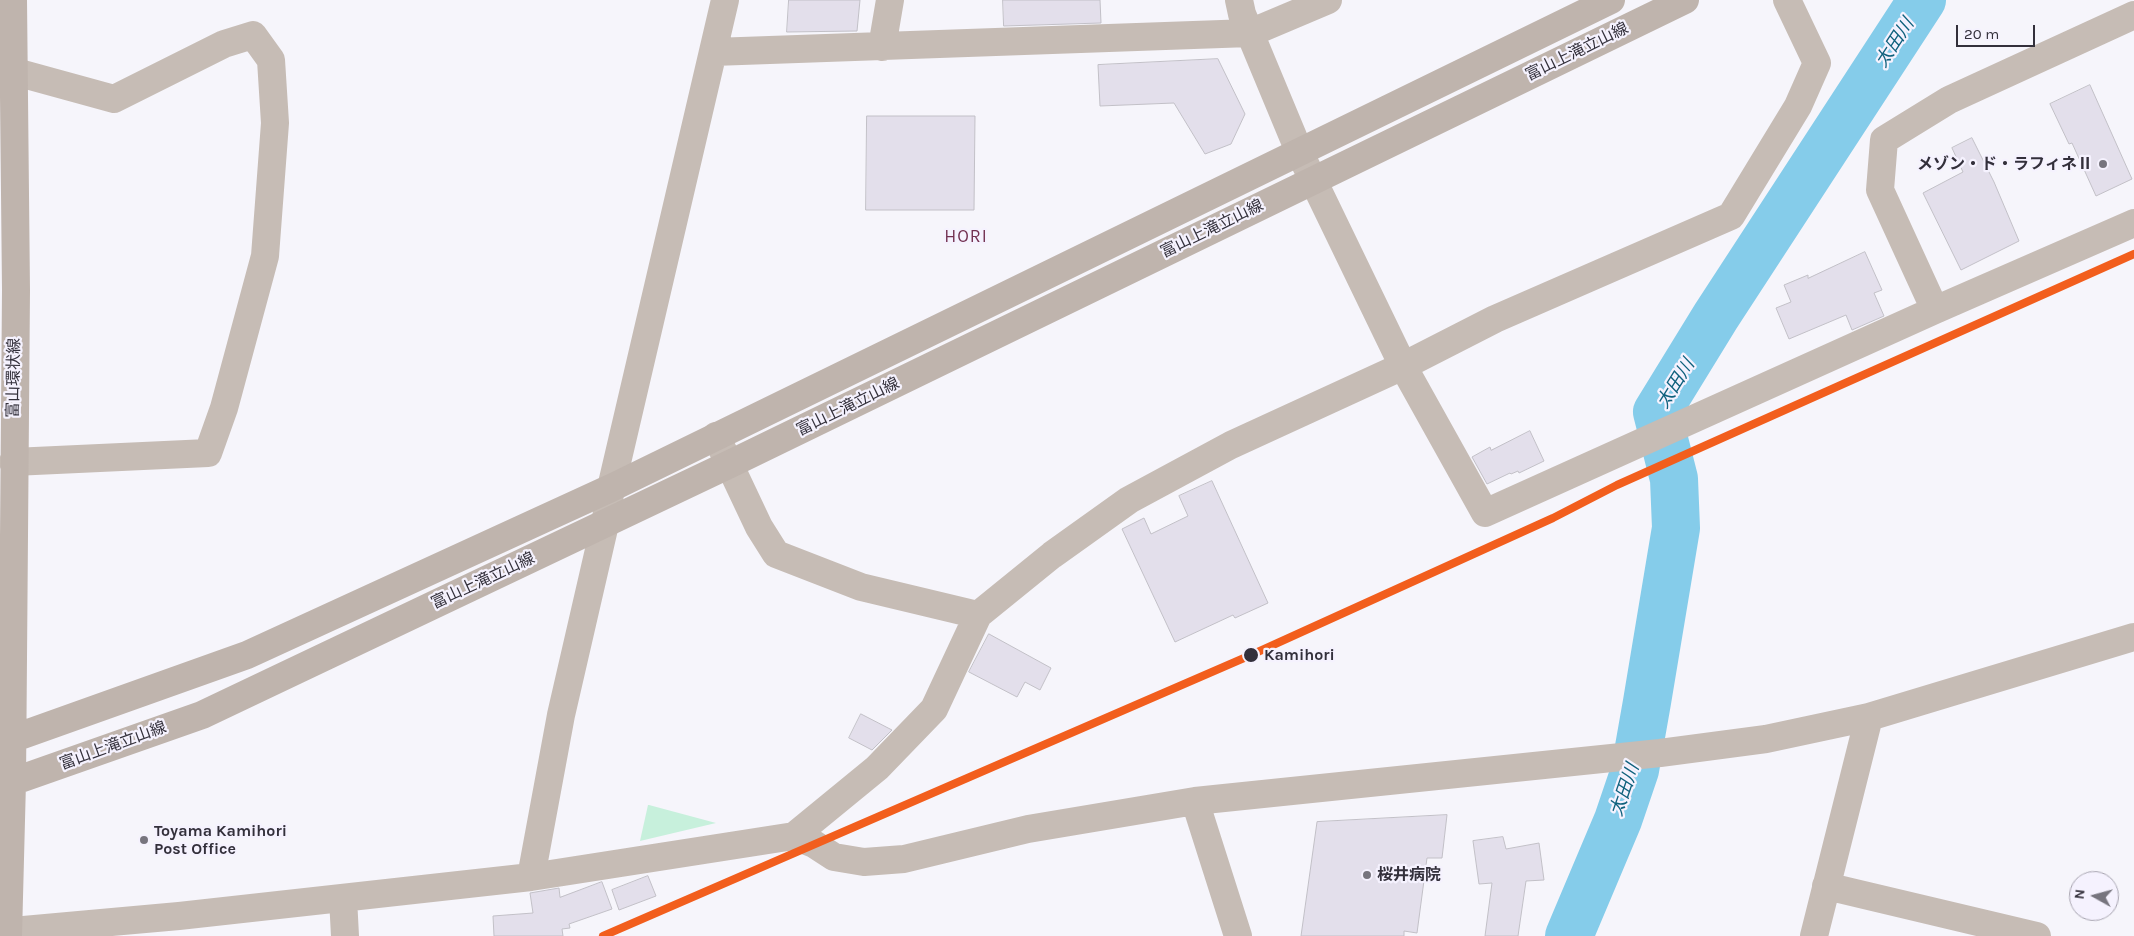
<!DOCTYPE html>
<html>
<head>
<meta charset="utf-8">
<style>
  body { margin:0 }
  #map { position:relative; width:2134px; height:936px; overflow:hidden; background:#f6f5fb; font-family:Karla,sans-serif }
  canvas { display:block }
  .north { position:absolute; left:2069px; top:871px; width:50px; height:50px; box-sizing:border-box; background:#f5f2fe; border:1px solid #a7a4b0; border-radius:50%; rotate:277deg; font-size:14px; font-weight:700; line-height:20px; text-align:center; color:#33303b }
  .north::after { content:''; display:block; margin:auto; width:18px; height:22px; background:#77757e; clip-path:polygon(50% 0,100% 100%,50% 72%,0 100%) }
  .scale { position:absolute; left:1956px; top:25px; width:79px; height:22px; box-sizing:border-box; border:2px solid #33303b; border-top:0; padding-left:6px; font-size:15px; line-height:18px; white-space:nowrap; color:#33303b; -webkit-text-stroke:4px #f5f2fe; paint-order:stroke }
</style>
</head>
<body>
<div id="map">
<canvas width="2134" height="936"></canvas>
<div class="north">N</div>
<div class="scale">20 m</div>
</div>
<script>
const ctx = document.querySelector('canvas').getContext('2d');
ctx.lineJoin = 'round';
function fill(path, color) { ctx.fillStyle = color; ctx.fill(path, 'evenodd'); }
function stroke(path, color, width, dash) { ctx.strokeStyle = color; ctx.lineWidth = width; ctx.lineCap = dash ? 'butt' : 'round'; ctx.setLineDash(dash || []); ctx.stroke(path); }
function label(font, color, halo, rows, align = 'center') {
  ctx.font = font + ' Karla,"Noto Sans JP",sans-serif'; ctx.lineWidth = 4.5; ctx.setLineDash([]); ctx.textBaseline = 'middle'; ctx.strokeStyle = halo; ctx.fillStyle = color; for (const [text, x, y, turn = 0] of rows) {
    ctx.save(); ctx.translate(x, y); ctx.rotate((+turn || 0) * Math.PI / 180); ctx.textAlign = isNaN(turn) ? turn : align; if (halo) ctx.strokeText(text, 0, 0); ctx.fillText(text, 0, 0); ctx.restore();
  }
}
const green = new Path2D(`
  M648,805H649L716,823L640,841Z`);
const river = new Path2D(`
  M1569,936L1618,820L1635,770L1647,702L1676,528L1674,479L1657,412L1716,316L1922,0`);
const building = new Path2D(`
  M789,0H860L857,31L787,32Z
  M1003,0H1100L1101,23L1004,26Z
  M1218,59L1245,114L1231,144L1205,154L1174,103L1100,106L1098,65Z
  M2090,85L2132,179L2096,196L2072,143L2069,144L2050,104Z
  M867,116H975L974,210H866Z
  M1972,138L1994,182L2019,241L1961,270L1923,193L1963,172L1952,148Z
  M1865,252L1882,290L1874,293L1884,316L1852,330L1846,315L1789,339L1776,308L1791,302L1784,285L1808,275V278Z
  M1530,431L1544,461L1519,473L1518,471L1511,474L1510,473L1487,484L1472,457L1490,447L1491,450Z
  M1212,481L1268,603L1235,618L1233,615L1175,642L1122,529L1144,518L1151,534L1188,516L1179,496Z
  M989,634L1051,668L1040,690L1025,682L1017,697L969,672Z
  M861,714L892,730L872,750L849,738Z
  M1447,815L1442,858H1427L1417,933L1404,931V936H1301L1317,822Z
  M1503,837L1506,849L1539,843L1544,880L1526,881L1518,936H1485L1492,883L1479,884L1473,841Z
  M648,876L656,896L619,910L612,890Z
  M602,882L612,909L569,924L570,928L562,929L563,936H494L493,916L533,913L530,893L559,888L560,897Z`);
const minor = new Path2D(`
  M1239,0L1242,14L1299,151L1403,366L1485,513L1935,310L2134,223
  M882,47L890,0
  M713,52L1250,33L1328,0
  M12,71L114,99L224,44L253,35L271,60L275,123L265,256L224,408L208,453L13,462
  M1935,310L1880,190L1884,140L1949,100L2134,15
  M716,436L759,527L776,554L861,587L978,615
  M1195,801L1238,936
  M794,836L877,768L934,709L978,615L1052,555L1129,500L1231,445L1403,366L1495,319L1731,216L1798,106L1817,63L1787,0
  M531,877L561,715L605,524L611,488L725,0
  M1826,886L2037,936
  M343,898L345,936
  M0,932L179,916L531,877L794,836L814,844L834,857L864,862L904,859L1028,829L1195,801L1660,753L1766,739L1869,717L2134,637
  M1814,936L1869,717`);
const major = new Path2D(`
  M0,743L247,655L611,488L1611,0
  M0,786L202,715L730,464L1685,0
  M8,936L12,782L16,290L13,0`);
const rail1 = new Path2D(`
  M603,936L1251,655L1553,518L1617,485L2134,254`);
const markers = [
  [2103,164,5,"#77757e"],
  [1251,655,8,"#33303b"],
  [144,840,5,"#77757e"],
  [1367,875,5,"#77757e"]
];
const streetNames = [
  ["富山上滝立山線",1577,52,-26],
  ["富山上滝立山線",1212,229,-26],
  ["富山環状線",14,378,-89],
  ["富山上滝立山線",848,407,-26],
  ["富山上滝立山線",483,581,-25],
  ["富山上滝立山線",113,746,-20]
];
const poiNames = [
  ["メゾン・ド・ラフィネⅡ",2093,164,"right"],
  ["Toyama Kamihori",154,831],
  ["Post Office",154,849],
  ["桜井病院",1377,875]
];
const stopNames = [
  ["Kamihori",1264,655]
];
const waterNames = [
  ["太田川",1895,43,-57],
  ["太田川",1676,384,-58],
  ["太田川",1625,790,-71]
];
const neighbourhoodNames = [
  ["HORI",966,237]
];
fill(green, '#c7f0dc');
stroke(river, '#85ccea', 48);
fill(building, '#e3dfeb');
stroke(building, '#c2c0c7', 1);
stroke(minor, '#c6bcb5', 28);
stroke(major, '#bfb4ad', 28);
stroke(rail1, '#f25e1d', 8);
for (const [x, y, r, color] of markers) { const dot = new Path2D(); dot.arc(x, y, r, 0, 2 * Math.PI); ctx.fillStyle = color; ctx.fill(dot); stroke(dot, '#f5f2fe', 2); }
label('16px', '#33303b', '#f5f2fe', streetNames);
label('bold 16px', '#33303b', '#f5f2fe', poiNames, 'left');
label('bold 16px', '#33303b', '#f5f2fe', stopNames, 'left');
label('italic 18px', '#0f617d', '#f5f2fe', waterNames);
ctx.letterSpacing = '1px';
label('18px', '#723050', '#f5f2fe', neighbourhoodNames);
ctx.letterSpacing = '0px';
</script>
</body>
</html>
